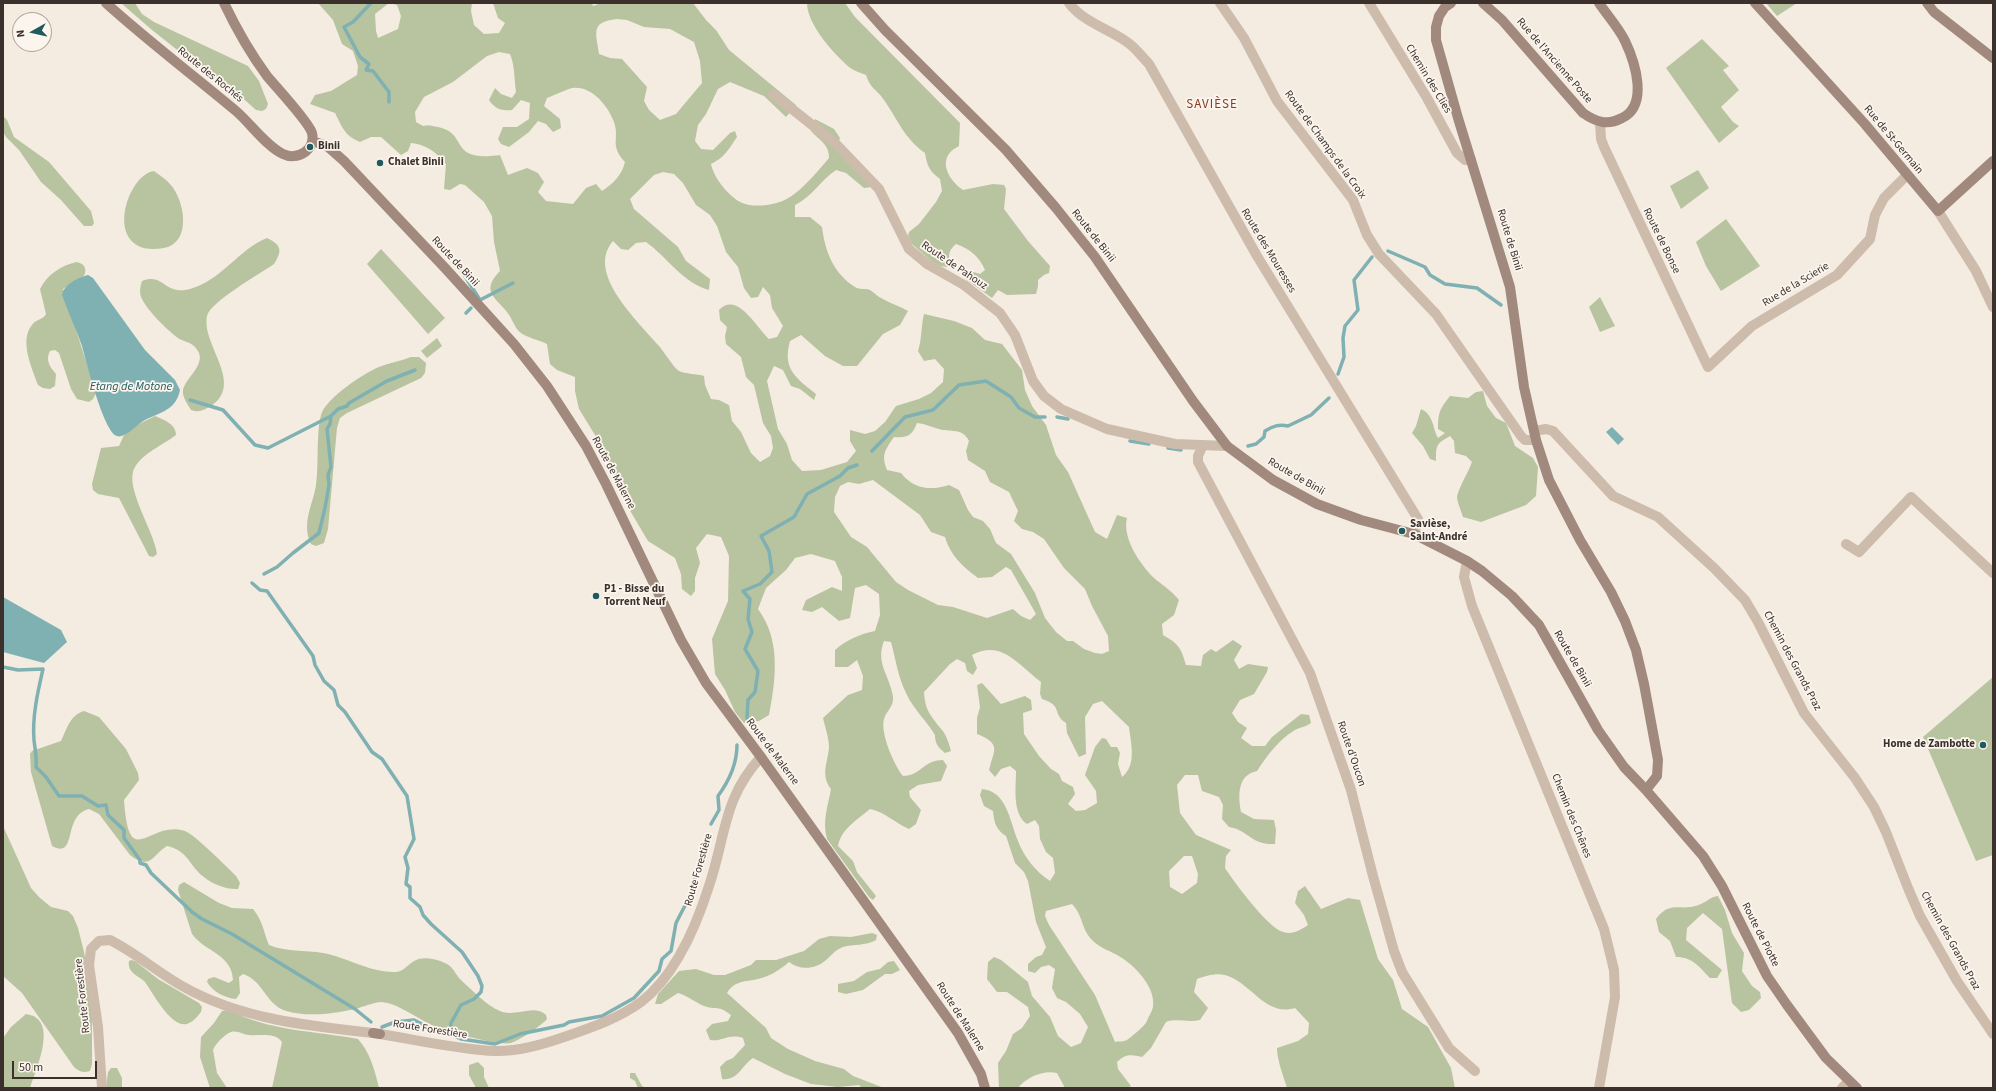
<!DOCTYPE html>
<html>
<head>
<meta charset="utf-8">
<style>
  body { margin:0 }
  #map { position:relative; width:1996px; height:1091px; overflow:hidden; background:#f4ebe1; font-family:"Source Sans 3",sans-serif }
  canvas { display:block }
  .frame { position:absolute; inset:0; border:4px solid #3b302b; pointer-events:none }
  .north { position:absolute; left:12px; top:12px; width:40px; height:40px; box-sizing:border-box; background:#fbf5ee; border:1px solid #aea6a0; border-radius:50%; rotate:262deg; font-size:11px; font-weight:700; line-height:16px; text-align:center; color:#3b302b }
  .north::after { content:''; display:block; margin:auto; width:14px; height:18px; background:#1f5a5e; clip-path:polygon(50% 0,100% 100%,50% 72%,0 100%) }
  .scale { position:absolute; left:12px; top:1061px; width:85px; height:18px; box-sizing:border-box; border:2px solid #3b302b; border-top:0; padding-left:5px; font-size:12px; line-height:14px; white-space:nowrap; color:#3b302b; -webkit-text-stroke:3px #fbf5ee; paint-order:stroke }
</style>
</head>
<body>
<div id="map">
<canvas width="1996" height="1091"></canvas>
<div class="frame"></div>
<div class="north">N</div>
<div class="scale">50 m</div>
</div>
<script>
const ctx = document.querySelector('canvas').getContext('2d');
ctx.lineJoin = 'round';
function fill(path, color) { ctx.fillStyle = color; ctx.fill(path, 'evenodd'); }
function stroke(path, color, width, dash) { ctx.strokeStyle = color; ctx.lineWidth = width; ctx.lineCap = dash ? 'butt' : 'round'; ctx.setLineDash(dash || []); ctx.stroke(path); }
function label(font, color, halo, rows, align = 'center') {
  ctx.font = font + ' "Source Sans 3",sans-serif'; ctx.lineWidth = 3.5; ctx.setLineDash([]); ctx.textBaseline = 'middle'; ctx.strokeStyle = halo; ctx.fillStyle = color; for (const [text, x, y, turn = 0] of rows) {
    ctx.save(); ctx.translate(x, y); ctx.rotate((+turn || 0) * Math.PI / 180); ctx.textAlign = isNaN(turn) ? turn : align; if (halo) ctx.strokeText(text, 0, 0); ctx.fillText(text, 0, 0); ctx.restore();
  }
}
const green = new Path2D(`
  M121,3H135L142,14L154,22L248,66L259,81L268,104L266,109L262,111L256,110L228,85L190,60L152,30Z
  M318,3H472L471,11L474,25L484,34L499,33L505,23L498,18L493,3H592L593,6L601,3H693L706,20L716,30L729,50L796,105L786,117L764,96L730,82L718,89L706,114L698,125L695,141L701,149L713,150L730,133L735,131L737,137C729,149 724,158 711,164C714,178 727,194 740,202C753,209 779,205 790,197C803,189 819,170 829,158C829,144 820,141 811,131L815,119L834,129L840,138L835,150L863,166L874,178L871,187L864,188L846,173L836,170C821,180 812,197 795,205V217H810L822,227C825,251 833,273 855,287C860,290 866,288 870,290C875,293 878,297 883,299C891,304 900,306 908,311L900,325L883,334L857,366H843L825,356L801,335L790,341C782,369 796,378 816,394L814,400L800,389L791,386L783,370L774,366L767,381L778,429L787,444L792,460L802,471L821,470L847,462L856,451L850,441V430L865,434L875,431L885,422L896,406L919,399L931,393L943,382L944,369L935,359L924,361L918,351C922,339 921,326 924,314L954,321L972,328L985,340L1002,344L1022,370L1025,390L1032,406L1046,425L1056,455L1068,472L1095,532L1107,539L1117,515L1127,518C1122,538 1140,564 1153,577C1162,585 1171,590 1179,600L1174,615L1162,624L1163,635C1179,644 1181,648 1186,665L1201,666L1203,655L1211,649L1216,652L1233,640L1242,646L1234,660L1239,669L1248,664L1268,667L1267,672L1254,694L1240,700L1232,713L1238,722L1247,728L1241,738L1252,746H1265L1272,737L1301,714L1309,715L1311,723C1306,727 1300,727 1295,730C1278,740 1267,756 1257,771C1237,775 1238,796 1241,812L1254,819L1274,820L1276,830L1275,844C1250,845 1249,830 1229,827L1222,819L1223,805L1219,797L1202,791L1198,775H1185L1177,785L1180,813L1196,835L1231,850L1226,856L1225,868C1234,882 1268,928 1283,932C1293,935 1300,930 1308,925L1304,915L1295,903L1298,891L1305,886L1321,909L1348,898L1360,900L1378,959L1393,980L1402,1009L1428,1027L1451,1068L1455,1088H1287C1283,1075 1277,1060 1277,1048L1298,1041L1308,1034L1309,1023L1295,1008C1265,1017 1251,982 1225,975C1216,973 1205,976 1197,979L1194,992L1208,1008L1200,1020C1188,1023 1177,1018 1166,1022L1151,1048L1142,1057C1131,1054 1125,1054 1117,1062L1118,1069L1131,1086L1128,1088H1065L1057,1073C1043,1070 1027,1077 1018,1088H999L998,1063L1006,1051L1013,1034L1022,1028L1030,1016L1028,1007L1007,992H997L987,979L988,962L994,957L1001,960L1028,982L1032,996L1050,1017L1058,1036L1071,1047L1081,1043L1088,1027L1080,1014L1066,1002L1057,998L1052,988L1055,969L1049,965L1041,967L1035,973L1028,971V964L1036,957L1042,955L1046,947L1036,922L1028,881L1024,872L1015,863L1006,836C996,830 994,822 993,811L984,806L980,795L982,789C1007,791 1010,822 1018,841C1024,857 1036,872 1050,881L1055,873L1053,858L1046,852L1040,839L1039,826L1035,820L1027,824C1012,814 1016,787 1016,771L1010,766L1001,769L995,777L989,770C994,750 1002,744 977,734V718L980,707L977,685L982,683L1001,704L1025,696L1031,700L1032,710L1023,713L1024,734L1039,756L1051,769L1059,774L1062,781L1073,787L1075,794L1068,804L1076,811L1085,810L1097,803L1096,791L1085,775L1095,747L1102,738L1106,739L1111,747H1117L1120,753L1118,764L1122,777C1137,765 1131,744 1129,727L1102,701L1093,704L1085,717L1086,754L1079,757L1067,733L1066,723C1052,714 1063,705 1042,699L1040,694L1041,682C1019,666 1002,639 972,655L977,668L973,675L967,671L965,663L957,659L950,664L924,692C925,711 931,716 942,730C947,736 949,744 951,751L945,753C938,747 935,744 935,735C927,721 914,710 907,695C898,678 896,660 891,642L884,641C875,664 890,675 893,697C894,707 886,711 884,719C880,733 894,765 903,776C921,776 923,760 943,760L947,766L941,781L918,785L909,791L910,797L921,810L916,824L909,829C895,823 885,812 870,809C857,820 841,829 838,846L853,861L857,872L876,896L873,900L869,897L827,839C822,821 828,806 831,789C820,775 828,762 829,747C829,738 825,727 823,718L848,695L862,690L863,676L857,660L848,667H835V650C846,640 860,634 875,631L880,615L879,594L866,585L855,588L850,618L839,621L822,607L812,612L802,610L806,600L832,587L842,591V577L835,561L811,554L795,558L786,570L766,588L758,609C781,640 776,679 769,715L759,721L744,723L735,712L725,690L715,674L712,639L728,601L729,556L721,537L707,534L696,548L700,563L695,578V591L691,596L682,589L681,574L675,558L648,541L622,497L603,448L579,409L575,391V377L557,370L550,364L547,344C539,340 528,338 521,333C515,329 512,318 507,312C494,296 481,291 500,271L494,242L492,216L484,202L465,185L460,184L450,190L444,189L446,164C437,153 426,144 411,143L408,151L401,155L381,137H371L360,142C345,136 342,127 335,113L310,104L315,95L331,91L357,75L358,66L353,51L342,44L333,20ZM389,3L397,5L401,16L398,29L378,38L376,31L375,14ZM617,19L627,20L644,27L670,29L694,42L700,61L702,83L676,114L660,120L649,110L644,101L647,87L622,59L610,58L599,54C596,32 590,22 617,19ZM499,52L510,54C515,66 514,78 516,92L512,98L501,94L495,88L489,100C495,109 501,111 512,110L521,100L530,103L529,119L517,127H503L498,139L501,144L509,147L529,132L538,121L546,124L553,132L561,128L560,119L544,106L547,98C553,96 569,88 573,88C592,86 608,106 614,122C620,139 609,145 625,162C622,175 613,184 602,191L596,184L586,188L573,204L546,201L538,192L544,182L538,173L527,168L508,175L500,155C490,156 478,158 468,153C455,145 460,132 438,127C432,126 429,125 423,126L416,122L415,112L424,97L453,82L487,56ZM663,172L674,174L683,183L696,205L710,215L717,226L726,252L738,267L744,288L751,298L758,297L763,287L770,295L772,308L783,326L777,337L769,339C756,327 737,291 719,310L720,320L727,327L725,336L726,344L741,357L746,377L754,385L763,423L771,436L773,448L770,456L760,462L751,453L741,432L732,421L729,405L719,400L711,399L705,385L704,376C697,374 685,374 679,371C674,368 663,350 658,345C638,321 585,273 613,241L621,249L628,250L636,243L646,242C667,257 683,283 709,290L710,279L686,261L678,247L634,209L630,199L654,175ZM917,423C926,424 931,427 939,429C951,433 962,427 969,441L966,451L968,460L985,471L990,482L1009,492L1018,511L1014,521L1022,529L1033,532L1044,539L1064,568L1085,589L1092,606L1108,636L1109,651L1102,654L1095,653L1084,649L1073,641H1067L1056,632L1045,618L1035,593L1011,554L996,543L990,529L983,521L973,517L968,510L959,490L949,485C931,491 913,489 901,473L887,470C881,455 885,450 894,437C907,438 912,436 917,423ZM873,480L920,515L931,532L945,537C950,555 963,567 978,578L992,577L1006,567L1011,570L1036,614L1030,620L1021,616L1013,609L987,618L953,607L938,605L908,590L896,582L867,547L851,537L834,512L835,497L840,486L848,482L859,484ZM1184,856H1192L1198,874L1197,883L1182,894L1170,887L1169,871ZM1072,904C1083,915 1081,928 1091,939C1102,950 1110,950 1122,958C1136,967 1156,988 1153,1007C1152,1012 1148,1017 1147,1021C1144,1027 1132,1036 1127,1040C1124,1042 1118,1041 1115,1042L1095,995L1049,925L1045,916L1046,911Z
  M807,3H845L855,17L960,123L959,146C936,157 947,179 963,190L993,184L1004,185L1006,189L1004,209L1028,241L1050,266L1049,273L1044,275L1038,280V286L1036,294L1007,295L998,290L992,298L964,278V273L970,271L980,274L985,270C979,256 970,249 956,244C949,250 948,254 950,263L947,267L940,266L931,261L912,244L908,236L909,232L919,224L936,202L942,191L940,179C929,171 927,165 925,153C904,138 898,120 884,100C876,88 871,90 866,75C861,73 854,71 849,67C833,53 807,24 807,3Z
  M1766,3H1797L1777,16Z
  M1702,39L1729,66L1723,70L1739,90L1721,107L1733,122L1739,126L1719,143L1666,68Z
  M3,116L7,120L14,137L49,162L91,211L94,223L92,226H84L61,200L41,182L19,150L6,137L3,132Z
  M1698,170L1709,188L1681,209L1670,186Z
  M154,171C159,175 166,179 170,184C185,200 192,243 164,248C101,259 125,175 154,171Z
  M1726,219L1760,266L1721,291L1706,266L1696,242Z
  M267,238C281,245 283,250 274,264C261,273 210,302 207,316C201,345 245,383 211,406C203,410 200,413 191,410C188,405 182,397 183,390C186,376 211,362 194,346C190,342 182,341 178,338C166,329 148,311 142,299C139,293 140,287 142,281C164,272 164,296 190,289C222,280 239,249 267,238Z
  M381,249L445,318L428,334L367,264Z
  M77,262C85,264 87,269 84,276L63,289L96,393L93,399L89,402L77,399L71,389L59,353L55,350L50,351C45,360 50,367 56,374L55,386L50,389L43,388L38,385C32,368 19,341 32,325C36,319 43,320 46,314L40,289C47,275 61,265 77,262Z
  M1600,297L1615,326L1600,332L1589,307Z
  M437,338L442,346L427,358L421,351Z
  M411,357H419L426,363L425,373L421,378L347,413L340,418L337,428L328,529L324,543L316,546L311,544C301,523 313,505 316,485C319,464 316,434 321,415C325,399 364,373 379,367C389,363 401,361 411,357Z
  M1483,391L1487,406L1496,418L1506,423L1515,446L1533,458L1538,467L1536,496L1526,505L1481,522L1463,517C1461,511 1458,504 1457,498C1457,491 1469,471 1472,462L1466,456L1455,453L1454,441L1450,436C1436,444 1436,445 1436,461L1430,459L1423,446L1412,433L1416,426L1421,409C1434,415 1432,427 1438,438L1445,433L1438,429C1438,412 1440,409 1450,396L1468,398L1476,392Z
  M155,416C164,420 176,424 176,435C163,445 143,453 135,467C123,486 154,530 157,554L153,557L149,556L119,498L98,494L93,490L92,484L101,448L119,446L124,435L133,427Z
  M1993,677V855L1976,861L1923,737Z
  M84,711L99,717L126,749L138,773L139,780L124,800C129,874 149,819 185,831C194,834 227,867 236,876L240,883L238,889C228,890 212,884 204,877C189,866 189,851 167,846C152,855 151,871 130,855L99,814L89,809C62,815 78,860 52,846L31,772L30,754L32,751L61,741C67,729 70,715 84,711Z
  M3,826L31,888L39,897L51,907L68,911L73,916L78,928L84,952L92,999V1064L90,1071C83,1073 80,1072 74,1067L22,993L3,976Z
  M184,882L219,903L232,908L253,909C263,921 263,931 269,945C285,952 305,950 323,953C346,957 369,972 393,972C410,973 408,952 437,960C456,966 451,970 462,981C473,991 486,1005 500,1011C515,1018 534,1003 546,1015L547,1019C541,1026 520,1040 511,1043C499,1046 447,1032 434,1026C417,1019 400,1004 382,1002C374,1002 363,1007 355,1009C334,1014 306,1017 286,1011C265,1004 264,981 243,974L239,977L240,993L236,999C225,998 213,992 207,982L208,979L214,977L229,983L233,980C232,954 205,952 192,934L178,890L179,885Z
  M1718,896L1725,910L1732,933L1744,953L1742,971L1752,986L1760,992L1761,998L1749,1010L1741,1012L1732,1003L1722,929L1703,913L1687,928L1686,940L1722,970L1717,978H1710C1699,967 1693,957 1676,957L1670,941L1659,932L1656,919C1671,899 1682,913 1701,904C1708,901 1710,897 1718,896Z
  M872,933L877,935L876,940C865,946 854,944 843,947C835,950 832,955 826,960C815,970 799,970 789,962C780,970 770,976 758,979C745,982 735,980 727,993L766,1028L771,1038L788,1049L815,1061L844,1069L853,1076L884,1088H862L859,1085L838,1087L811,1084L785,1074L753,1058C741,1066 738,1081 722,1079L720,1067L726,1061L733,1058L745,1045L743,1038C728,1033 723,1042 710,1040L706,1030L712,1024L728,1021L731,1015C717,1004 717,1011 704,1006C695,1002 688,996 678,993L661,1004H655L658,994L679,971L696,969L714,975H725L751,965L756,960H776L804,951L819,939L830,936L851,937Z
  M131,960L135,961L158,979L199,1003L202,1007L201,1012C197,1017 193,1022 187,1024C171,1028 153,993 145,982C138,975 127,973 129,961Z
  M894,961L900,970L892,974H885L863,990L846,994L838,992V984L854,981L867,972L880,969L888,962Z
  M229,1010C268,1031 316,1031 358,1039C370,1052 375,1071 379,1088H272L282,1042C275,1032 260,1036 249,1035C243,1035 238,1030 231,1032C224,1035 216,1043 213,1050L217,1073L227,1088H210L200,1057L201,1037L214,1023L222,1011Z
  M26,1014C28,1015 33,1015 35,1017C55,1029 35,1071 30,1088H3V1038L11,1027Z
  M478,1062L484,1068V1077L489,1088H476L469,1075V1065Z
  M111,1068H117L122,1078V1088H106L108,1072Z
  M630,1073H635L642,1086L646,1088H638L635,1081L630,1078Z`);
const water = new Path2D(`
  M88,275L93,278L145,350L175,380L180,390C176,410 161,412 145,420C137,424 125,439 117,436C104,433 86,361 82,346C76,329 68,312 62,295C64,284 78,278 88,275Z
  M1612,427L1624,439L1618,445L1606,432Z
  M3,597L61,630L67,642L44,663L3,652Z`);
const stream = new Path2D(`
  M371,3L353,22L344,27L360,57L369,64L366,70L373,71L389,92V102
  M1388,251L1425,267L1430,275L1445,284L1477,288L1501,305
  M458,265L480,300L513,283
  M466,313L471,308
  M1338,374L1344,357L1343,338L1345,326L1358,310L1354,280L1372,257
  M190,400L223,410L255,445L268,448L331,416
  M1057,417L1068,419
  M1130,441L1149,444
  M1248,446L1256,444L1264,437L1265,431C1273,426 1279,424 1288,426L1311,415L1329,398
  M1168,448L1181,450
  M872,451L905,417L933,410L959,385L986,381L1011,397L1019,408L1035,417H1045
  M264,574L277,567L293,553L319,533L325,508L329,485L328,475L331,467L327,429L330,424L331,416L338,409L347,406L349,403L387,381L415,370
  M252,583L260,590L267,591L313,656L315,665L324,681L334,690L338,705L345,712L372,752L382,759L407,796L414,839L405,857L408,868L406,884L410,887V898L420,907L423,915L431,924L462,952L478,976L482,986L481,992L474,999L461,1005L451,1023L450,1034
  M3,667L18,670L43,669C38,691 32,716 34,740C35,749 37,758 36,767L46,777L59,796H82L98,806L106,805L108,815L124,830V838L140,860V863L146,865L151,873L192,912L202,919L232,934L355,1009L371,1022
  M747,718L748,700L755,692L758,671L745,649L752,632L748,619L750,599L743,591L760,584L772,572L769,551L761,536L794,517L807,494L840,476L848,468L857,465
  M711,824L719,810L718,796C729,781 737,765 737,745
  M382,1027L395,1022L414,1020L434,1030L450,1034L461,1039L495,1044L520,1034L564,1025L569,1022L602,1016L634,998L659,971L662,959L671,951L676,923L691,894L701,855`);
const street = new Path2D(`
  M1069,3C1083,22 1109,29 1127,42C1135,47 1142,57 1149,64L1257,256L1418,519L1414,534
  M1220,3L1244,38L1277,101L1353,200L1367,235L1379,254L1436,314L1521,436L1525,440H1536
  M1369,3L1427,98L1457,153L1465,160H1471
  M773,94L835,143L879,189L909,249L927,264L964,285L1000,313L1015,335L1033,381L1044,396L1061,409L1107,429L1175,444L1227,446
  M1600,122L1601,139L1604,147L1708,367L1752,326L1837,275L1870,239L1875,215L1884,198L1907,175
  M1938,211L1976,271L1993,307
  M1534,431L1546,429L1553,431L1613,496L1658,517L1714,568L1745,600L1758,622L1804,713L1855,778L1874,807L1886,832L1908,888L1920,916L1957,981L1993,1034
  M1203,445L1198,456V462L1310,673L1351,790L1373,876L1394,951L1402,972L1449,1048L1475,1071
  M1846,544L1859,552L1911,497L1993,573
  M1467,561L1464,577L1472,606L1604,929L1614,970L1615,997L1599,1088
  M380,1034C417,1040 456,1049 493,1051C518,1052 544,1044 567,1036C593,1027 619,1018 641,1002C676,975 696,927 709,886C726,836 723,798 761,757
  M102,1088L98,1027L89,965L91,949L99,941L110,940C136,953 157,972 182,986C240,1019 308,1026 373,1033
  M1842,1088L1849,1081`);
const secondary = new Path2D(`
  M106,3C148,41 193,75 236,111C250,123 267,147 283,154C297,161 316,150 312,133C309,122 276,87 267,76C250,53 236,28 224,3
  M861,3L885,30L1006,150L1056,208L1095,257L1193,401L1227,446L1273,480L1317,504L1361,520L1414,534L1467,561L1482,571L1512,596L1539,625L1598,730L1624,767L1646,790L1703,856L1722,886L1767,976L1787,1005L1826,1058L1857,1088
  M1451,3L1445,7L1439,16L1436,27V40L1458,118L1510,287L1524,387L1536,440L1549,480L1580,540L1611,592L1625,621L1636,650L1644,684L1658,760L1657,776L1646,790
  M1483,3L1502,20L1583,113C1596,122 1607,126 1622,118C1649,105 1635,62 1625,41C1619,28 1607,15 1599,3
  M1755,3L1864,123L1938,211L1993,161
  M1927,3L1934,12L1993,58
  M312,141L327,146L344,161L445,268L514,344L547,386L586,446L606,484L681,640L706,683L761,757L958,1033L981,1074L985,1088
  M373,1033L380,1034`);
const markers = [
  [310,147,4,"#1f5a5e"],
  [380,163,4,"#1f5a5e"],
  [1402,531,4,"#1f5a5e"],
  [596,596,4,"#1f5a5e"],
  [1983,745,4,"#1f5a5e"]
];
const streetNames = [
  ["Rue de l'Ancienne Poste",1554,61,49],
  ["Route des Rochés",210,75,39],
  ["Chemin des Clies",1428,79,59],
  ["Rue de St-Germain",1893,140,50],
  ["Route de Champs de la Croix",1325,145,54],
  ["Route de Binii",1093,236,52],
  ["Route de Binii",1509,240,73],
  ["Route de Bonse",1661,241,64],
  ["Route des Mouresses",1268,251,59],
  ["Route de Binii",455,262,47],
  ["Route de Pahouz",954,266,34],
  ["Rue de la Scierie",1796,285,-31],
  ["Route de Malerne",613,473,62],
  ["Route de Binii",1296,477,30],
  ["Route de Binii",1572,659,60],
  ["Chemin des Grands Praz",1792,661,62],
  ["Route de Malerne",772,752,53],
  ["Route d'Oucon",1351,754,71],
  ["Chemin des Chênes",1571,816,68],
  ["Route Forestière",699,870,-74],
  ["Route de Piotte",1760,935,63],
  ["Chemin des Grands Praz",1950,941,61],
  ["Route Forestière",83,996,-96],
  ["Route de Malerne",960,1017,57],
  ["Route Forestière",430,1030,9]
];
const poiNames = [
  ["Binii",318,147],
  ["Chalet Binii",388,163],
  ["Savièse,",1410,525],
  ["Saint-André",1410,538],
  ["P1 - Bisse du",604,590],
  ["Torrent Neuf",604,603],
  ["Home de Zambotte",1975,745,"right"]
];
const waterNames = [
  ["Etang de Motone",131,387]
];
const quarterNames = [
  ["SAVIÈSE",1212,105]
];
fill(green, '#b8c4a0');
fill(water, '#7fb0b2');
stroke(stream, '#7fb0b2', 3.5);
stroke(street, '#cdbbac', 10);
stroke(secondary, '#a18a7d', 10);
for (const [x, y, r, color] of markers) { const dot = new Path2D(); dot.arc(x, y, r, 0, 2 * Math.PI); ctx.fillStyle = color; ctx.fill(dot); stroke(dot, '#fbf5ee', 1.5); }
label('11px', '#3b302b', '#fbf5ee', streetNames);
label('bold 11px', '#3b302b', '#fbf5ee', poiNames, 'left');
label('italic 12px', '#1f5a5e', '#fbf5ee', waterNames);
ctx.letterSpacing = '1px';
label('13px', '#8c3b22', '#fbf5ee', quarterNames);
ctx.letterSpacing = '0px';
</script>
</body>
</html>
